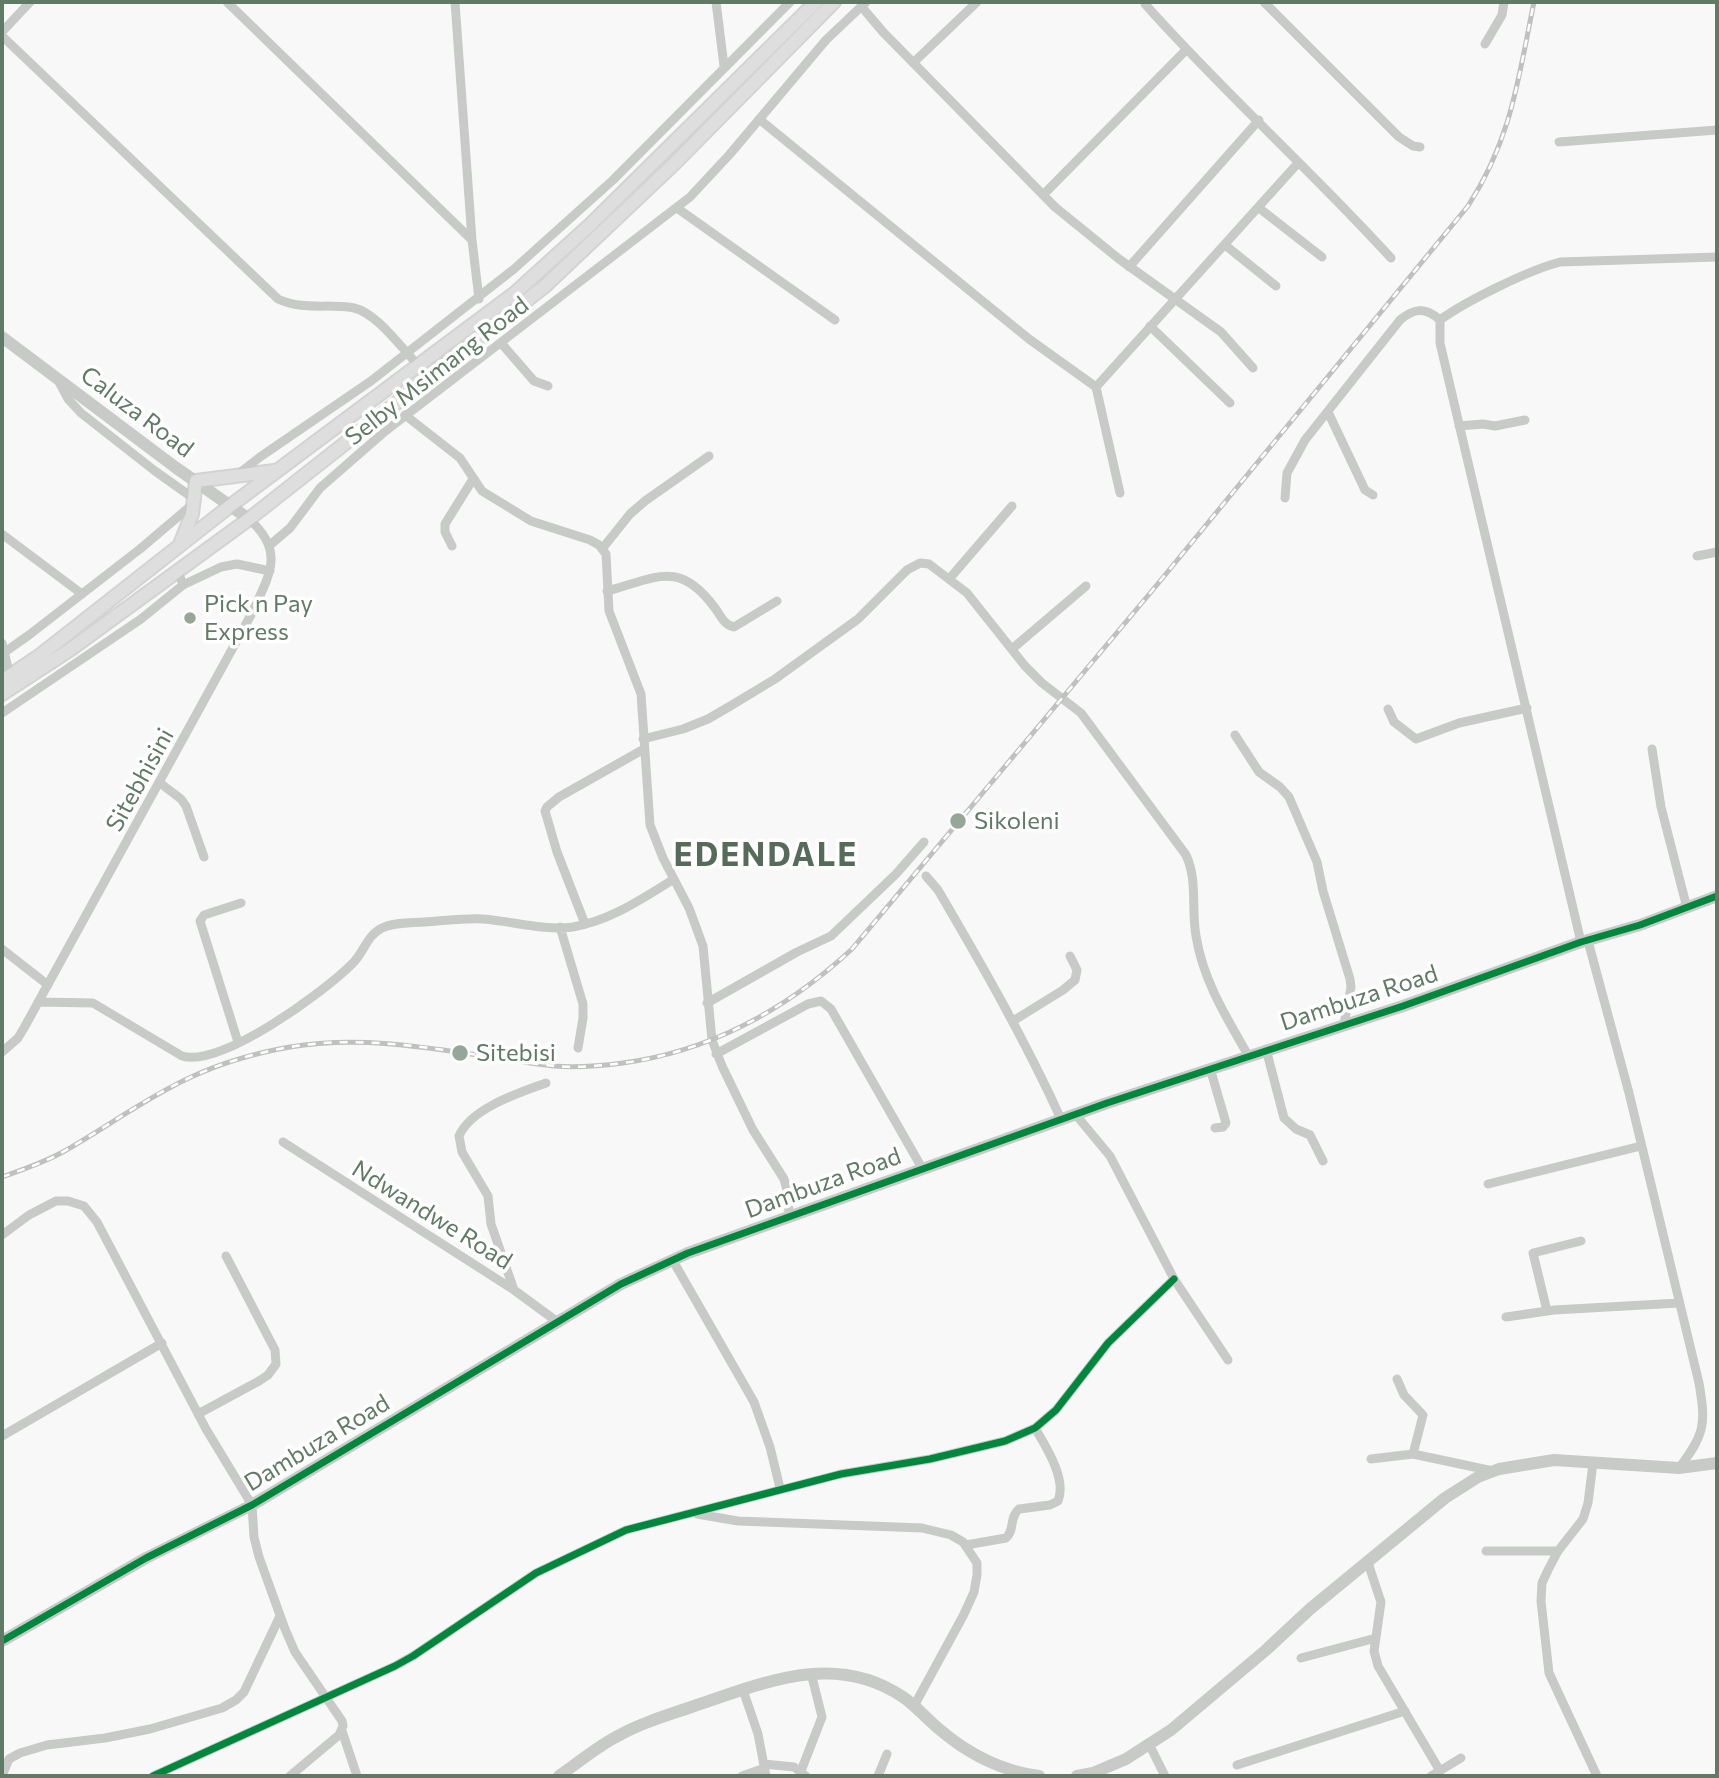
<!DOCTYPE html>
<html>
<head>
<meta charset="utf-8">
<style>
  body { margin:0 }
  #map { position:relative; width:1719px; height:1778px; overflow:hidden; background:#f8f8f8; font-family:Commissioner,sans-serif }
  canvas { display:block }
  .frame { position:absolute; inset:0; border:4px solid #617a65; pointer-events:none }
</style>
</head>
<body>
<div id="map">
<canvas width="1719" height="1778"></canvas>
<div class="frame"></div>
</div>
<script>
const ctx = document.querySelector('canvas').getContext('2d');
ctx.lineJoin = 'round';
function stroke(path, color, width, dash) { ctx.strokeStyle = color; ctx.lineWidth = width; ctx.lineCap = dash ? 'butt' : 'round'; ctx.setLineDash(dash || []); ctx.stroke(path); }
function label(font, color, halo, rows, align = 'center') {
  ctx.font = font + ' Commissioner,sans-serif'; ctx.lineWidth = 7; ctx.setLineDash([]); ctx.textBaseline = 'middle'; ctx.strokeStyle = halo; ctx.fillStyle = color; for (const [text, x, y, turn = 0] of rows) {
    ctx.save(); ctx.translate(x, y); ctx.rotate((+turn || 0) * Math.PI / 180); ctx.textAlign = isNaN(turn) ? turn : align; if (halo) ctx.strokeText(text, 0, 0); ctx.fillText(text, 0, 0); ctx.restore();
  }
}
const minor = new Path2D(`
  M227,2L472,240
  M455,2L472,240L479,299
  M716,2L724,66
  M1264,2L1399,137L1413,146L1420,147
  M1145,4C1223,92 1312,171 1391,258
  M861,6L883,32L1055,207L1119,259L1221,332L1253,368
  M2,32L30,2
  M2,36L278,299C304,311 327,303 354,308C377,313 402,349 419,366
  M1485,44L1502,15L1504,2
  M913,63L977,2
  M759,119L1029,339L1096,387L1120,493
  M1559,142L1717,130
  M1043,195L1186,50
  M677,208L835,320
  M1259,208L1322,257
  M1225,245L1276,286
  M1129,267L1259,120
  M1150,326L1230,403
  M501,343L534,381L548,386
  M58,380L68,399L81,413L155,471L193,498
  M1096,387L1298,163
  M1328,412L1365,490L1373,495
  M405,415L460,458L482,491L531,521L590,540L599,545L606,554L609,611L641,694L650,825L663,858L689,908L703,946L712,1040L722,1066L753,1130L784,1179L788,1194L789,1216
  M1459,426L1483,424L1495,426L1525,420
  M237,475L260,457L371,381L514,269L613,180L790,2
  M1285,498L1287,473L1305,440L1400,320C1414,308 1425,307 1440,320
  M2,534L82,594
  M270,545L290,528L320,488L383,433L690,197L730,154L826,40L866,2
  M452,546L445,532V524L473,479
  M602,549L630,514L645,501L709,456
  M1697,556L1717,552
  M950,578L1012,506
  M183,585L221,567L237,564L270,571
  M607,591C656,578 679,559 715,608C721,616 724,625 734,627L777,601
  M2,643L10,676
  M1012,649L1086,586
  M2,654L29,635L140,549L193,504
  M1388,709L1394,722L1416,739L1459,723L1527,708
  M2,713L141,619L183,585L178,571
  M1235,735L1259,772L1280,787L1289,797L1317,862L1323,891L1350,979L1351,987L1344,1024
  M643,739L683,729L708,719L732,705L775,679L858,619L907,570L920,563L929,564L967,593L1025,666L1042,683L1081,713L1186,855C1198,881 1191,908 1196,936C1203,980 1226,1017 1248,1055
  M1652,749L1661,807L1687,908
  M160,783L181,799L186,806L204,857
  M926,876L938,890C982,965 1025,1040 1061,1119
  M585,924L557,852L545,811L547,807L559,797L644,749
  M560,927L583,1004V1018L578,1048
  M1588,941L1629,1093L1699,1383C1706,1424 1705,1434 1679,1468
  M1581,942L1451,390L1440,343V320C1466,301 1529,270 1560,262L1717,257
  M2,949L48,985
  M38,1002L93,1003L182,1056C221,1068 324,992 352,964C364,953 366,936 382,928C394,922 411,923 424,922C443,921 464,918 483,919C512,921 544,931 573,927C610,921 643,898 674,879
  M707,1003L797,952L831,936L896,874L924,842
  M1013,1021L1063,990L1075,980L1077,970L1070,956
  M238,1042L200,921L204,915L241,903
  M1266,1049L1284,1118L1296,1129L1310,1135L1323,1161
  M2,1052L18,1038L24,1028L252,613C269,575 286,552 249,519
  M716,1054L808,1004L821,1001L831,1009L922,1168
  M1210,1068L1226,1123L1223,1127L1215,1128
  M1076,1115L1110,1156L1174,1279L1228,1360
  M283,1142L514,1290L559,1323
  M1488,1184L1641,1146
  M2,1235L29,1215L56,1201H68L84,1206L97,1222L206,1429L252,1505L254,1537L259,1557L285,1629L295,1652L342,1721L343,1726L339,1735L290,1776
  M672,1259L754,1402L770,1447L780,1488
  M514,1290L491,1224L488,1196L462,1152L459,1136C471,1108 519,1093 546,1083
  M1547,1311L1533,1253L1581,1241
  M1506,1317L1554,1310L1679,1303
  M1397,1379L1404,1395L1423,1415L1413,1454
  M198,1414L259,1381L268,1375L276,1364L275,1350L226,1256
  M2,1436L162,1343
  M1371,1459L1413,1454L1493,1471
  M1593,1463L1588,1503L1583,1519L1558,1551L1548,1570L1542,1583L1541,1601L1549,1673L1597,1776
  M697,1514L738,1521L922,1528L951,1535L963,1542L977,1563V1575L974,1592L963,1616L914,1706
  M966,1545L1006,1538C1015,1530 1009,1517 1019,1509L1050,1505L1058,1501C1067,1479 1046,1447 1035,1428
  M1486,1551H1558
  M1368,1563L1381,1602L1374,1651L1378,1666L1440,1771
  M1301,1658L1376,1638
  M743,1690L758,1734L766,1776
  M342,1731L357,1776
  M1149,1744L1165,1776
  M764,1764L794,1767L806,1776
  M1237,1765L1405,1711
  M801,1771L822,1717L811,1673
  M2,1776L9,1759L20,1753L47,1745L105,1738L150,1729L222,1708L236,1700L244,1692L280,1616
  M153,1776L395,1666L413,1656L536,1573L626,1530L841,1474L930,1459L1005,1441L1035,1428L1056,1410L1108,1343L1174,1279
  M742,1776L765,1768
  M878,1776L887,1754
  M1431,1776L1461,1758`);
const tertiary = new Path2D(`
  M2,337L175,467L249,519
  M2,1641L146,1558L252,1505L621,1284L688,1253L1107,1103L1403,1006L1581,942L1640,925L1717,896
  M559,1776C578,1763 595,1748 616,1737C642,1722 672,1714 700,1704C768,1681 837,1652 903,1697C916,1706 927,1719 939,1729C967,1753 1002,1771 1039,1776
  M1077,1776L1093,1773L1126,1759L1171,1730L1266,1650L1310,1609L1445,1498L1478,1477L1499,1469L1554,1460L1679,1468L1717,1463`);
const secondary = new Path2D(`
  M181,542L192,514L196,481L274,471
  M2,681L39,656L230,506L515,293L590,225L816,2
  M2,694L71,649L249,519L545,286L675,163L834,2`);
const rail = new Path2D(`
  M2,1177C22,1170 42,1163 61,1153C104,1129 144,1099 189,1078C221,1063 255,1053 290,1047C378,1032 467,1056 554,1066C576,1068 600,1066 623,1063C711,1051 787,1009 852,949L1156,586L1468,206C1512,138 1518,79 1534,2`);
const cycleway = new Path2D(`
  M2,1641L146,1558L252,1505L621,1284L688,1253L1107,1103L1403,1006L1581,942L1640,925L1717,896
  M153,1776L395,1666L413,1656L536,1573L626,1530L841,1474L930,1459L1005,1441L1035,1428L1056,1410L1108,1343L1174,1279`);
const markers = [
  [190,618,7,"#96a698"],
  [958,821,9,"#96a698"],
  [460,1053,9,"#96a698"]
];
const streetNames = [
  ["Selby Msimang Road",437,371,-38],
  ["Caluza Road",137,412,37],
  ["Sitebhisini",140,780,-61],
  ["Dambuza Road",1359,998,-18],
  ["Dambuza Road",823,1183,-20],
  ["Ndwandwe Road",432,1215,32],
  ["Dambuza Road",317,1443,-31]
];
const poiNames = [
  ["Pick n Pay",204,604],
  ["Express",204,632],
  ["Sikoleni",974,821],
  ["Sitebisi",476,1053]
];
const districtNames = [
  ["EDENDALE",766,855]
];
stroke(secondary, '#d2d4d2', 16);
stroke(minor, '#c8cac8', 9);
stroke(tertiary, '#c8cac8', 12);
stroke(secondary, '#dedede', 12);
stroke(rail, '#bec1be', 5);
stroke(rail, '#fff', 2.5, [8]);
stroke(cycleway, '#00873e', 7);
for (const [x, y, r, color] of markers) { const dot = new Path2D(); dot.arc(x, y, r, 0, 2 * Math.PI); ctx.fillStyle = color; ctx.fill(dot); stroke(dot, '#fff', 2.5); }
label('24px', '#617a65', '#fff', streetNames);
label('24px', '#617a65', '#fff', poiNames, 'left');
ctx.letterSpacing = '2px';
label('bold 32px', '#576b5a', '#fff', districtNames);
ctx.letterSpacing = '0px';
</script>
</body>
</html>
